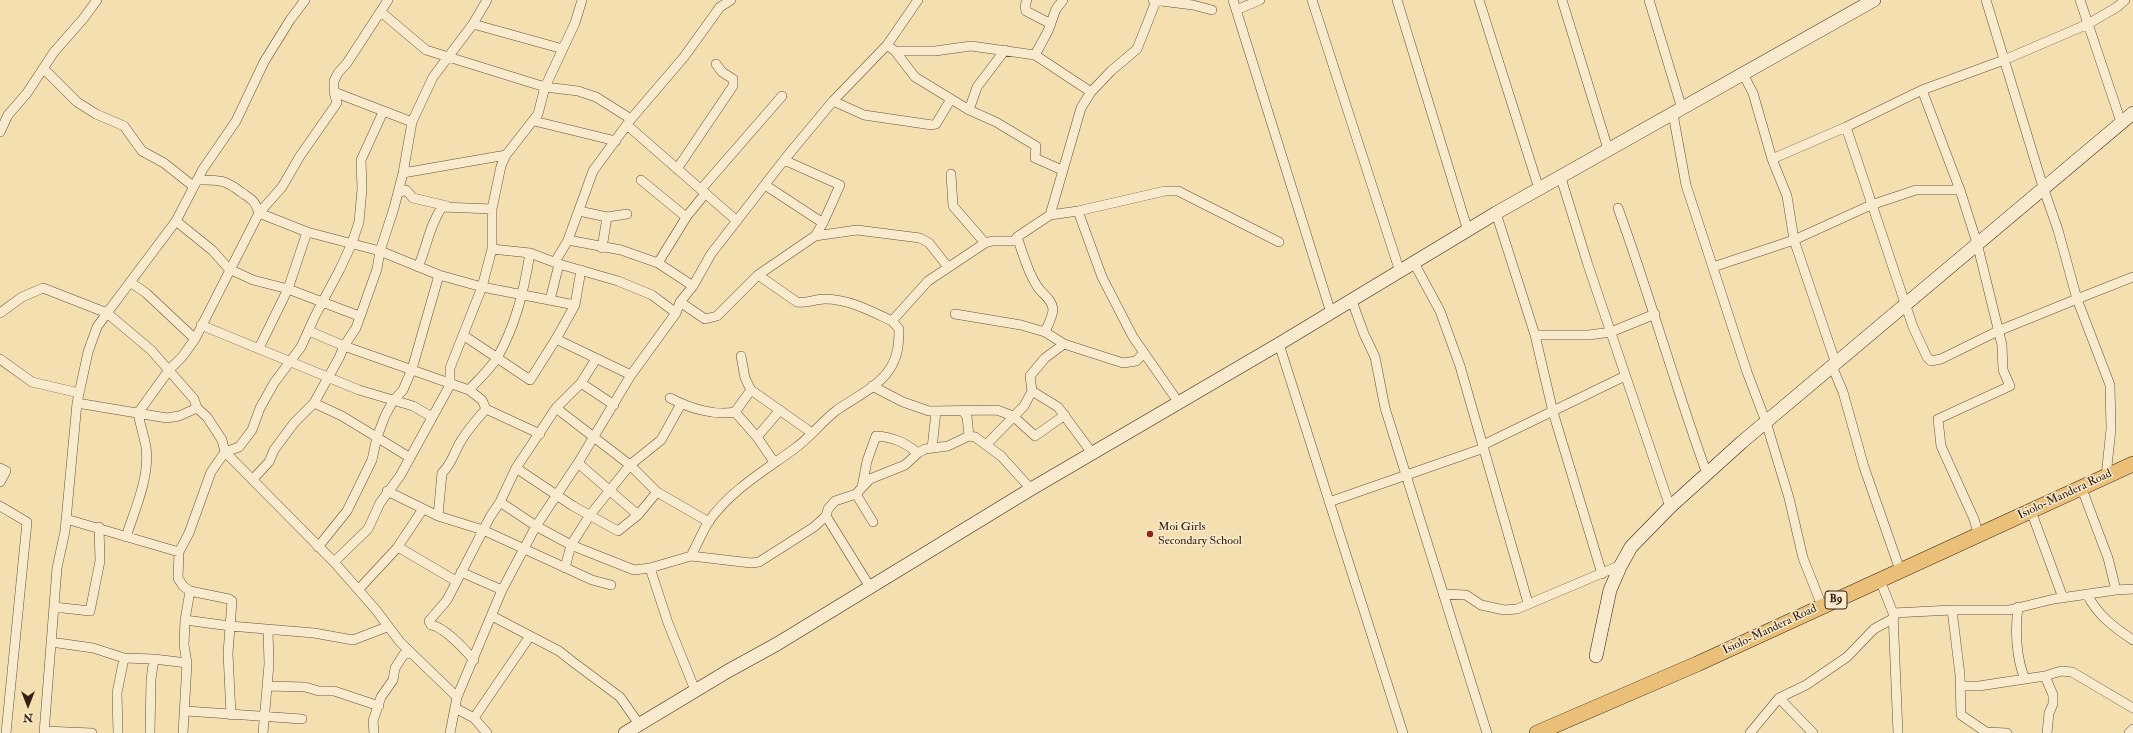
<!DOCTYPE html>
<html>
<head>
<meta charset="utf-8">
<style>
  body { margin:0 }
  #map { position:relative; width:2133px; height:733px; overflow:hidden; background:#f4dfb1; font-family:"IM FELL Double Pica",serif }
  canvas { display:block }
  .north { position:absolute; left:8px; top:685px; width:40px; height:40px; -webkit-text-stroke:3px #f8eacc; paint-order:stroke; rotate:180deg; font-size:11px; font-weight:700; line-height:16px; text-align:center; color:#342115 }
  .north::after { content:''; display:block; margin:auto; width:14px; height:18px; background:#342115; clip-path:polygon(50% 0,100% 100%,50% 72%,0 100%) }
</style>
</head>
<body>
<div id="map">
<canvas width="2133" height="733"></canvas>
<div class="north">N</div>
</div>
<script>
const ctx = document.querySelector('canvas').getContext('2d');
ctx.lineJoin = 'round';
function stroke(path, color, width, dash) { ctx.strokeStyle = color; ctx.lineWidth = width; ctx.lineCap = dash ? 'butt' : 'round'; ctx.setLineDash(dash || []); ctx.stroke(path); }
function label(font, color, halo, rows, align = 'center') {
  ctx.font = font + ' "IM FELL Double Pica",serif'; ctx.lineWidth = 3; ctx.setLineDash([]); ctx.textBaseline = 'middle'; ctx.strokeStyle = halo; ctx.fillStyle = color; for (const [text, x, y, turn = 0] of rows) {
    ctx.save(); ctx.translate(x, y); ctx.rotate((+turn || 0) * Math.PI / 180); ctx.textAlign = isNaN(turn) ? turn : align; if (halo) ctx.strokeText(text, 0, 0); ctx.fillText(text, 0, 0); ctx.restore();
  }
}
const minor = new Path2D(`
  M1027,0L1025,6L1026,11L1051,24
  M1153,0L1193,5L1212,10
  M1233,0L1331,313
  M1312,0L1400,272
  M1397,0L1468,231
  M1479,0L1539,189
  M1562,0L1608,149
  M1649,0L1682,109
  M2080,0L2121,122
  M1236,10L1260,0
  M381,12L426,50L545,87L578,91L596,97L631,119
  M473,24L563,49
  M887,45L895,51L915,77L969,110L996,122L1036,146L1035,158L1062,170
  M895,51H935L971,46L1035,55L1048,31L1056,9L1063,0
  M1035,55L1091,92
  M44,69L77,102L96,114L124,126L142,151L164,163L193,186
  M1743,74L1753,93L1772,159L1787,196L1794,240L1836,364
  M1922,90L1960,190L1977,243L2002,345L2003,370L2010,386L1938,419L1941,446L1974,519L1979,536
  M334,92V81L338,73L347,63L388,0
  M833,101L864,115L932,125L936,124L951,99
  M969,110L977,87L1005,50
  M1673,114L1686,185L1747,372L1766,422L1789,498L1803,558L1822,606
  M534,121L616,141
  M627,125L737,221
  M1846,127L1913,327L1927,357L1931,361L1941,359L1998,331L2077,299L2058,230L2043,187L1986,0
  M0,132L8,115L27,93L54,52L83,19L97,0
  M1772,159L1846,127L1922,90L2004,60L2088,24L2117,7L2125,0
  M784,160L840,185L823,223L815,236
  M677,169L733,86V79L722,72L716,64
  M403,173L506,155
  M951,174L953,206L985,243
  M1561,178L1588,265L1670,507
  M197,180C218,180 224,179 241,192C252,200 254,199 259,213L307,232L380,251L439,275L482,287L575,305L581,270
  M641,180L686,217
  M765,185L823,223
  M398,193L406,190L413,198L447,206
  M1618,208C1650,296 1675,386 1707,474
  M579,211L607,217L627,214
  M1078,211L1102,277L1133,337L1179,403
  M1496,213L1535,335L1553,412L1602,574
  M1050,215L1078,211L1165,191H1178L1279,242
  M176,221L212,250L229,269L253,280L288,289L359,316
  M1017,237C1023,253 1027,271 1037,286C1042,294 1052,299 1053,309C1053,316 1048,325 1045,332
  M568,240L621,250L658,263L693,286
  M602,248L607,217
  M492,249L530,253L559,264L618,281L652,295L676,313
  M555,262L568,240L593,171L631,119L684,57L720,7L731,0
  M658,263L687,216L704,195L703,187L782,96
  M1414,263L1440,311L1460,366L1528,603
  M418,267C427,247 429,226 442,207L492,209
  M1713,267L1794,240L1871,205L1916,190H1960
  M758,275L797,302C807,304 814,299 825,299C848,299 871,311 892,321
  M130,282L146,293L195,339
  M550,300L559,264
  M1352,301L1364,334L1375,357L1385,408L1487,733
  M680,302L705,319L717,316L758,275L815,236L857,230L920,238L929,243L948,267
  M0,313L22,297L43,288L107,313L176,221L203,169L236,121L264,62L290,20L305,0
  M955,314L1021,325L1045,332L1064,344L1123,363L1136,361L1143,354
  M201,325L359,390L413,406L432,417
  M309,331L344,346L469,390L482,400L486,409L540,434
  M463,335L530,380L556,339L575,305
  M1535,335H1589L1611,332L1655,314
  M556,339L631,375
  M1279,344L1403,733
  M259,348L288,289L307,232
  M741,356L745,378L751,390L812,433
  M0,359L32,382L79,393
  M1832,366L1843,392L1864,467L1900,570
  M581,383L614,405
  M872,386L903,402L929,411L997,410L1013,416L1035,436L1065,415
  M469,390C478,380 490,369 497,358C516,325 524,290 530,253
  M1032,391L1058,407L1092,453
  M670,398C689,408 714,416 735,412L751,390
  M77,403L167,418L179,416L197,408
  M314,403L342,416L409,457
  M556,408L630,465L657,492L709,522
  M963,411L967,417L969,436
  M735,412L757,437L774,462
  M757,437L780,410
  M986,445L1024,406L1032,391L1030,376L1045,358L1064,344
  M1483,445L1625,376
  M932,448L936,412
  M578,463L638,515
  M0,468L6,471L0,482
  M516,468L573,506L618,531L638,515L657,492
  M2106,476L2111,429L2110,385L2077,299L2133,277
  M253,479L269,462L274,450L294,423L314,403L339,358L344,346L356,328L377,269L380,251L394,208L403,173L412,122L433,77L473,24L487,0
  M862,487L867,461L876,436C893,437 904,442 918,453
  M2082,489L2108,558L2116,590
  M387,491L438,516L483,530L592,580L611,585
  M856,494L873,522
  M500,502L536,526L571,545L634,570L650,568L691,556L751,563L759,562L814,527L826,516L828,509L835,501L856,494L870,479L905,465L918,453L925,449L948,446L969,436L975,437L1001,456L1031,489
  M1329,502L1484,448
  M0,506L27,522L6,733
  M2031,511L2063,598
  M438,516L442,473C452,464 454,452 461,441C468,429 477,419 486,409
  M826,516L870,587
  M66,519L179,552
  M126,537C135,509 150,477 146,447C144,436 140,424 138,413L169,370L182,357L195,339L259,213L282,187L300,156L337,103L334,92L412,122
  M318,547L347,511L372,460L377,437L385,416L393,401L403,390L412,369L439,275
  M398,547L456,581
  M691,556C697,545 702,532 709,521C731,490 764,471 794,449C810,438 821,422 837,410C854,398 878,387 889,370C898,357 899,344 899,329L892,321L928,281L985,243L992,241H1015L1017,237L1050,215L1081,108L1091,92L1111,71L1137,49L1156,1
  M334,562L368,529L380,503L400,476L450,385V368L482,287L492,249V209L501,166L506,155L538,114L545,87L575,23L582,0
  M565,568L571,545L590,515L630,465L661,440L681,404
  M650,568L668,623L695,690
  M461,572L502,590
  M1880,580L1893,613L1898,733
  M359,589L397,548L423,509
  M190,591L229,599L232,601L228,653L231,715
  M1443,594L1466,595L1481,605L1504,610L1517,609L1621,565
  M2087,594C2097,615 2115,628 2133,640
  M54,607L90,611L100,561L99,527
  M2018,607C2015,630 2016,658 2025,679L2045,676L2053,695V704L2049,713L2047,733
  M1952,610L1960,675L1961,715L1986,732L2007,733
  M1893,613L1952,610H2009L2054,599L2116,590L2133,589
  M492,616L559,651L573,662L620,697L639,724
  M185,620L230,626L314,633L353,640L387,627
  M51,642L93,648L124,658L154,659L187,663
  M474,660C465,650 445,627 431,625L429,621L447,600L490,517L500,502L516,468L556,408L581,383L596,359
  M2045,676L2061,671L2072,672L2133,708
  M267,686L305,687L319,691H334L379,706
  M1961,686H1979L2025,679
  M1779,698L1813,733
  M455,708L474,718L487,733
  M186,711L302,719
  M474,718L530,636
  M44,731L92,733
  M44,733L57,568L65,531L77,403L88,352L97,327L107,313L151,350L194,399L197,408L207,417L222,440L225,452L334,562L376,610L400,642L457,697
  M118,733L117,693L124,658
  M150,733L151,679L154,659
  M183,733L187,663L184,645L185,620L190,591L183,586L178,578L179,552L189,533L211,472L225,452L239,447L252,430L260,408L274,383L301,347L315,316L340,269L352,243L359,222L362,189L361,160L383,112
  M263,733L269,664L268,630
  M374,733L373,721L381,697L393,680L395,668L404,654H412
  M450,733L457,697L502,590L536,526L578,463L631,375L676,313L680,302L693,286L711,254L784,160L833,101L887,45L918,0
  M1750,733L1779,698L1806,685L1847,657L1874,629L1894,618
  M2129,733L2133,729`);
const secondary = new Path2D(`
  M1596,656L1610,590L1621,565L1631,547L1670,507L1742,442L2133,113
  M625,733L728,671L777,644L1031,489L1279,344L1496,213L1874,0`);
const trunk = new Path2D(`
  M1537,733L1697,664L2133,464`);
const markers = [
  [1150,534,4,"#8f2418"]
];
const shields = [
  [1836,600,22]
];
const shieldNames = [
  ["B9",1836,600]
];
const streetNames = [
  ["Isiolo-Mandera Road",2065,495,-25],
  ["Isiolo-Mandera Road",1770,630,-25]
];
const poiNames = [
  ["Moi Girls",1158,527],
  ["Secondary School",1158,541]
];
stroke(minor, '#64503c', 10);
stroke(secondary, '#342115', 14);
stroke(trunk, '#342115', 16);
stroke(minor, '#f8eacc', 9);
stroke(secondary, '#f8eacc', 13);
stroke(trunk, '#eac078', 15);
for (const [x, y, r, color] of markers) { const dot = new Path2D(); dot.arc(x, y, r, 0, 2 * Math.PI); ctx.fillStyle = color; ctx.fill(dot); stroke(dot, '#f8eacc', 1.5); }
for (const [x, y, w] of shields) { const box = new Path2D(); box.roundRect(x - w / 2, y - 9, w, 18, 3); ctx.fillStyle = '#f8eacc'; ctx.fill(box); stroke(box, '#342115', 1); }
label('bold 11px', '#342115', null, shieldNames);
label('12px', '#342115', '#f8eacc', streetNames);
label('12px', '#342115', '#f8eacc', poiNames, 'left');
</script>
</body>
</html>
